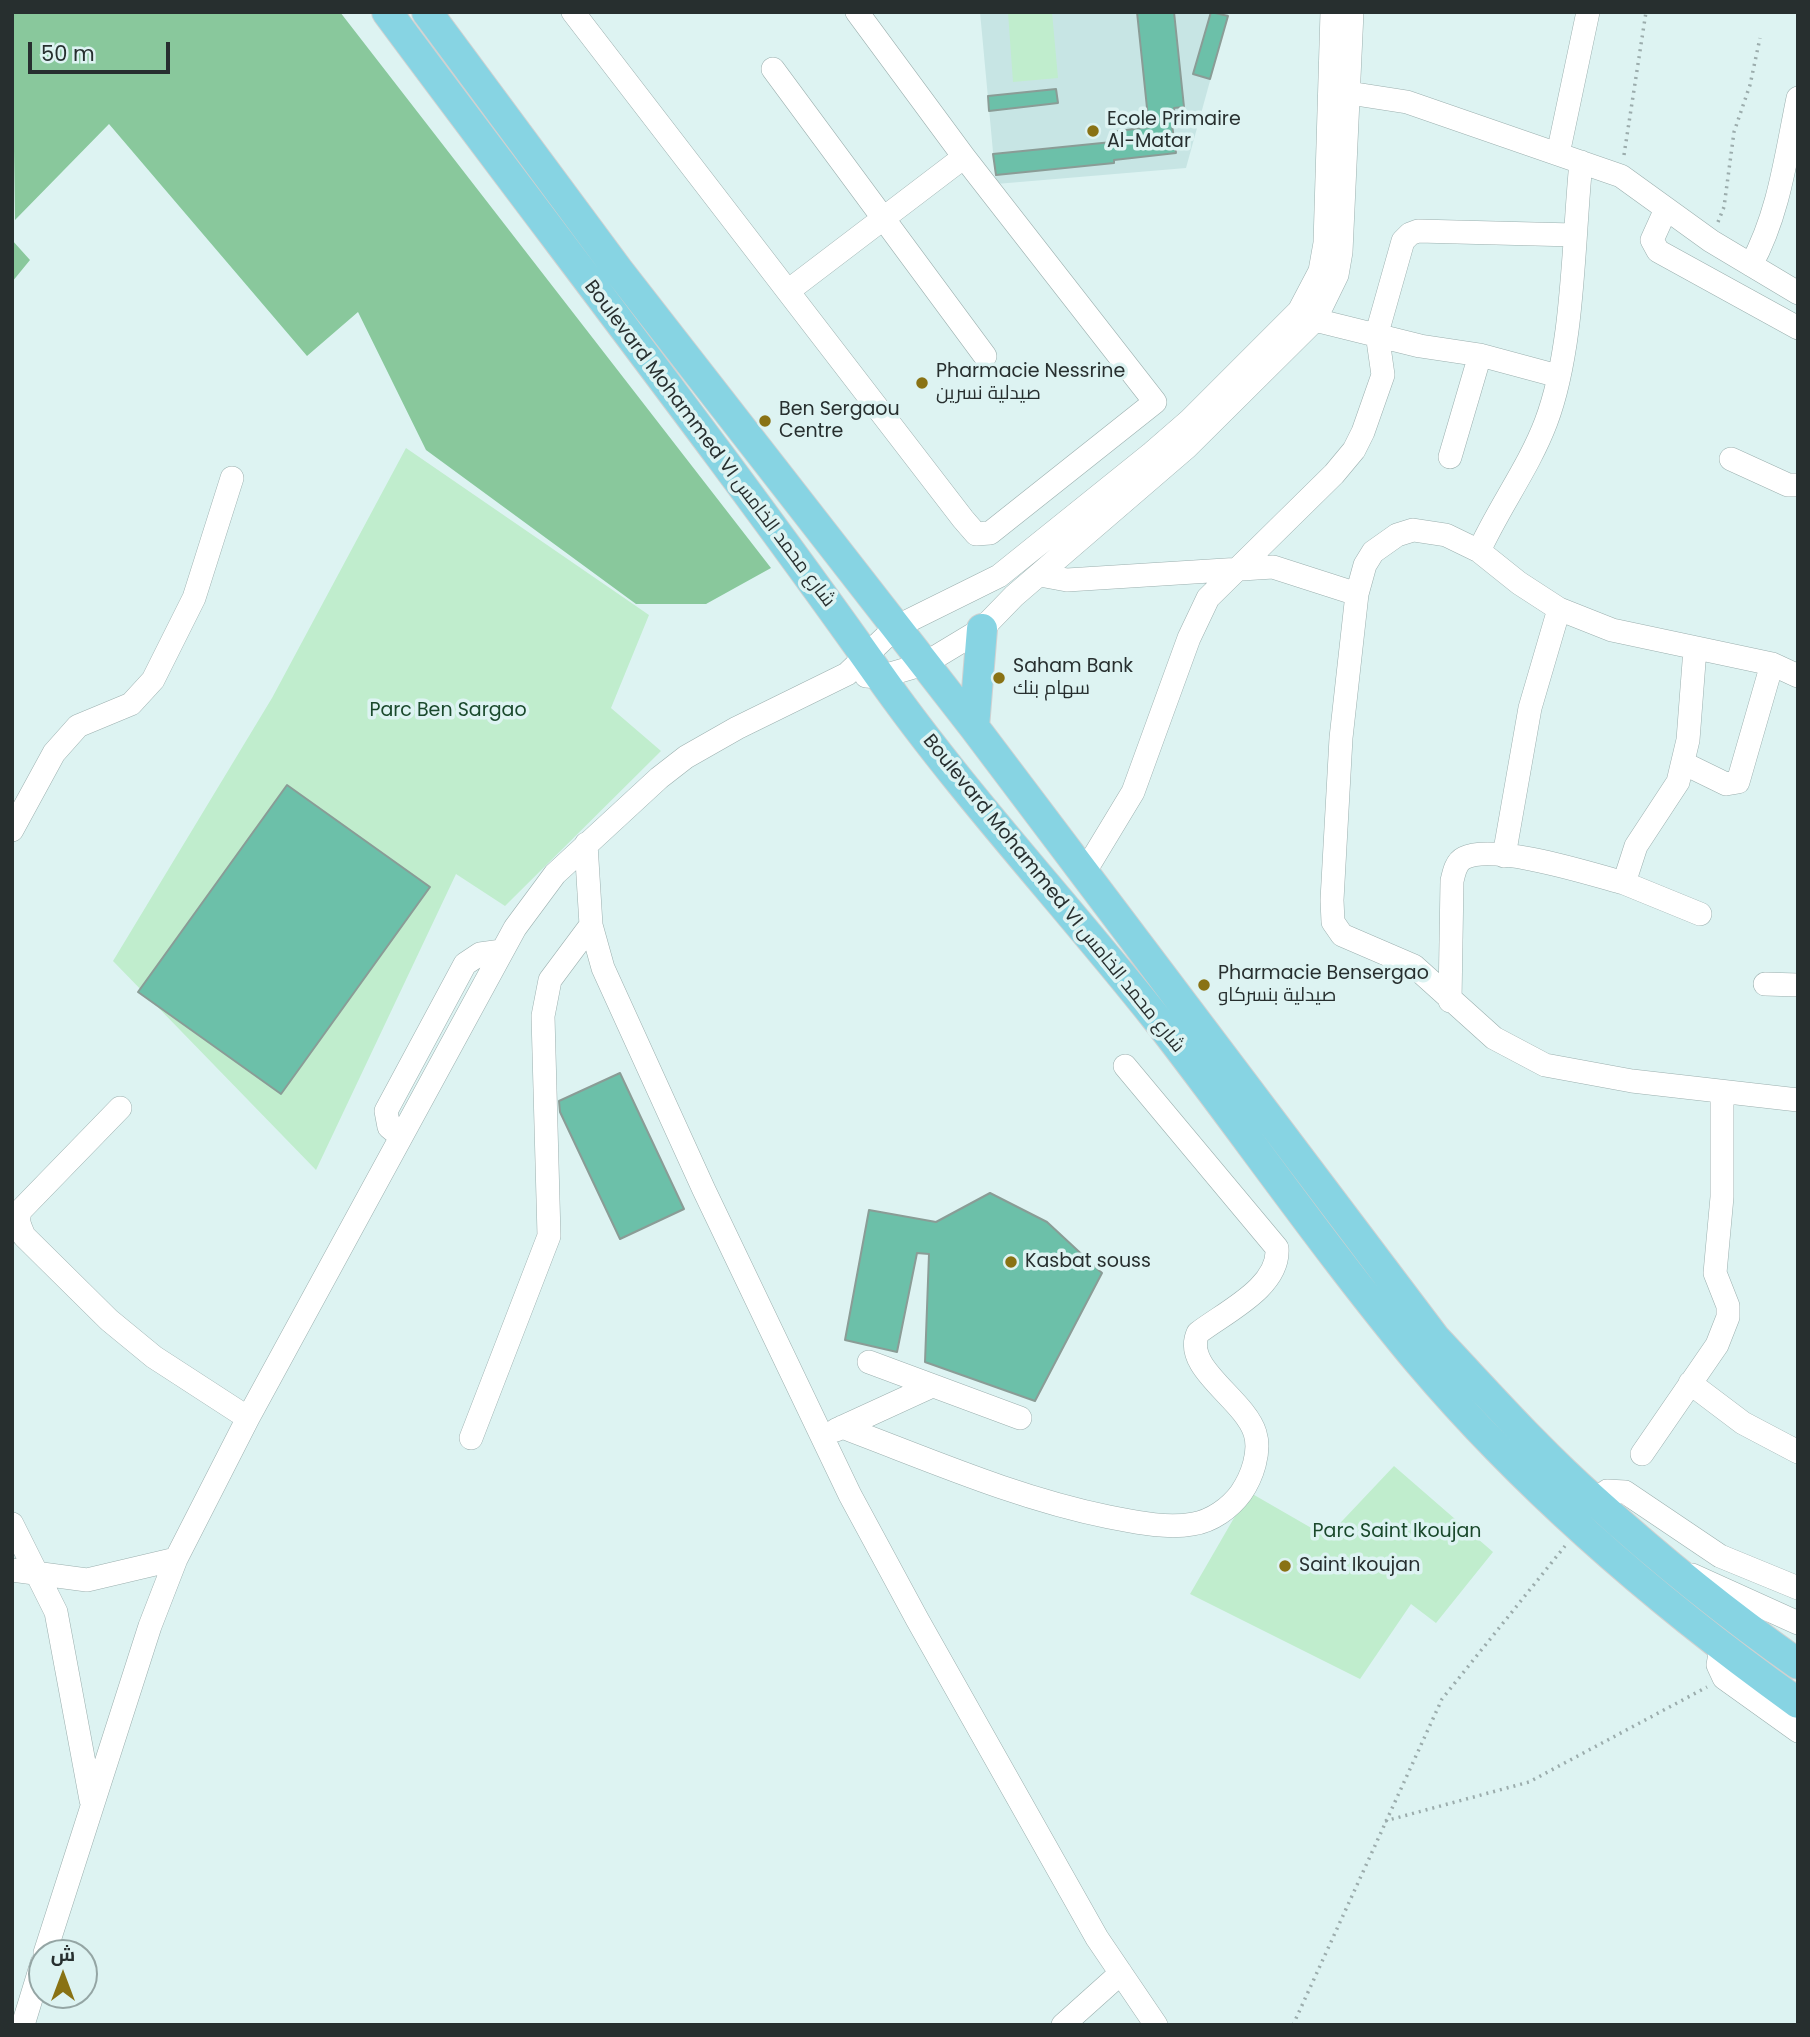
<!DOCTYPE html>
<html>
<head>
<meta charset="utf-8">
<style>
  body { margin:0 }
  #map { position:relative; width:1810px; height:2037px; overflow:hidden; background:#ddf3f2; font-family:Poppins,Cairo,sans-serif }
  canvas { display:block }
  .frame { position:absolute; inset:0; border:14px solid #272f2f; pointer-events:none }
  .north { position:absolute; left:28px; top:1939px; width:70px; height:70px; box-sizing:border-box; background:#ddf3f2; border:2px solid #94a5a4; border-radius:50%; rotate:0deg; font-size:19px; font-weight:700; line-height:28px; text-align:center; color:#272f2f }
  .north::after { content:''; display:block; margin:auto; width:24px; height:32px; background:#897214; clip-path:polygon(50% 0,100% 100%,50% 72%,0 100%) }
  .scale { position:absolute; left:28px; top:42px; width:142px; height:32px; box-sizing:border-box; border:4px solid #272f2f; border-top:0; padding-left:9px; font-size:21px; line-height:24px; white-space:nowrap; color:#272f2f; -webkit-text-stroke:5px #ddf3f2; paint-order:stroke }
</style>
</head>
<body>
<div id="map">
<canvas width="1810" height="2037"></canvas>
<div class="frame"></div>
<div class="north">ش</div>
<div class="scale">50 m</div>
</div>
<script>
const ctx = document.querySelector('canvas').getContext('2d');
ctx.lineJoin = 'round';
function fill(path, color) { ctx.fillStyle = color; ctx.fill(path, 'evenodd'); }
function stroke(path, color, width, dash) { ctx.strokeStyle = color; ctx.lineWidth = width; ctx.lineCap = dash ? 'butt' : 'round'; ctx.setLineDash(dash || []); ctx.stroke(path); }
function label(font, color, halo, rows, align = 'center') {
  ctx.font = font + ' Poppins,Cairo,sans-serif'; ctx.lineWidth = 7; ctx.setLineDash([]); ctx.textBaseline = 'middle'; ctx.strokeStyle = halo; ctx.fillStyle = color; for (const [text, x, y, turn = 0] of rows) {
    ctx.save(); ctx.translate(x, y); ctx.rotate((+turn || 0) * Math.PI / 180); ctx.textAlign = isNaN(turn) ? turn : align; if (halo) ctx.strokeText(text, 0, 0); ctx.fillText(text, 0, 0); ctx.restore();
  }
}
const built = new Path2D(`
  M980,12H1229L1186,168L996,184Z`);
const green = new Path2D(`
  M1008,12H1052L1058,78L1013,82Z
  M406,448L649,615L611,708L661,751L505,906L456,874L316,1170L113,961L272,698Z
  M1394,1466L1493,1552L1436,1623L1411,1604L1360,1679L1190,1594L1249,1492L1327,1537Z`);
const forest = new Path2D(`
  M12,12H340L771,568L706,604H636L426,450L358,312L307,356L109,124L15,220Z
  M12,240L30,260L12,282Z`);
const building = new Path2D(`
  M1137,12H1174L1184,107L1174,108L1176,124L1172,125L1176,153L1114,160V163L996,175L993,154L1112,142L1111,132L1149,127Z
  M1211,12L1228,16L1210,79L1193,74Z
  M1056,89L1058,103L989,111L988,96Z
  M287,785L430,887L281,1094L138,992Z
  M620,1073L684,1209L620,1239L560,1112L559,1101Z
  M990,1193L1047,1222L1102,1273L1035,1401L925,1362L929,1254L917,1253L897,1352L845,1340L869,1210L936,1222Z`);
const path = new Path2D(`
  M1624,155L1646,12
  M1718,222L1724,207L1734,132L1750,85L1760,38
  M1385,1821L1529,1782L1707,1687
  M1293,2025L1442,1699L1565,1546`);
const minor = new Path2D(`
  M573,12L963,519L976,534L990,533L1155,402L964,157L857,12
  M773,69L985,356
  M1349,93L1407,102L1621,176L1711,241L1798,293
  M1558,154L1588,12
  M1666,209L1652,240L1658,251L1798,328
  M1751,265C1779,214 1786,156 1798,98
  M788,291L964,157
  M1315,320L1420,346L1480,355L1558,376
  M1450,457L1480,355
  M1731,459L1788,485H1798
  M1479,551C1499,507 1529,467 1546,422C1574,348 1573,242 1581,162
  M1040,575L1067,580L1273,567L1357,594
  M1695,649L1688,740L1678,782L1636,846L1624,883L1700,914
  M866,676L880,677L924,664L982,629L1014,596L1186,448L1315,320L1337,275L1341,252L1352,12
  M1798,676L1772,664L1612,630L1559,609L1519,583L1479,551L1446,535L1413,530L1397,535L1373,552L1365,565L1357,594L1341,738L1332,900L1333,922L1342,935L1414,966L1494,1038L1545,1065L1632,1081L1798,1100
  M1683,763L1726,784L1738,782L1772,664
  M12,830L54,753L78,726L131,704L153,680L194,598L232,478
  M586,844L591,925L603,968L704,1190L850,1495L917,1619L1097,1938L1156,2025
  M1504,856L1530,708L1559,609
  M1084,873L1133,792L1189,638L1208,598L1334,474L1354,450L1363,432L1383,375L1377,333L1403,241L1410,234L1418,231L1574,235
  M1765,984L1798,985
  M1450,1001L1452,881C1454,872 1456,862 1464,858C1494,843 1591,874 1624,883
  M120,1108L21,1210C16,1220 20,1226 24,1236L109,1320L154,1357L248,1418
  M401,1137L389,1127L386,1111L465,964L480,954L502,951
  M869,1362L1020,1418
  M1690,1383L1743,1423L1798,1452
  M842,1427C930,1460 1016,1498 1109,1517C1135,1522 1166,1529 1193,1524C1212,1521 1230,1508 1241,1493C1252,1477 1261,1452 1255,1433C1244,1398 1182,1368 1198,1333C1225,1312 1280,1287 1277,1248L1125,1066
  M836,1430L932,1386
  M471,1438L549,1236L543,1016L550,980L591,925
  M1642,1454L1717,1345L1728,1317V1306L1715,1273L1722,1197V1093
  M1594,1501L1607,1491L1625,1492L1720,1556L1798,1588
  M12,1524L56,1612L91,1800
  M12,1570L87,1580L176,1559
  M1692,1575L1798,1623
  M1721,1648L1718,1665L1724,1678L1798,1731
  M45,1953L150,1626L176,1559L248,1418L515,928L555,874L659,778L686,757L737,728L847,674L896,627L999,576L1152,453L1190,420L1299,311L1320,271L1325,243L1332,12
  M23,2025L42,1963
  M1063,2025L1121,1973`);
const major = new Path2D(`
  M387,12C550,232 719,449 877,672C962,793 1064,902 1156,1018C1244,1131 1327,1252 1419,1362C1529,1492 1660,1604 1798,1703
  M427,12L618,270L974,727L1435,1338C1487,1393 1538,1451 1595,1501C1659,1559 1727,1614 1798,1664
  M974,727L982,629`);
const markers = [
  [1093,131,7,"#897214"],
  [922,383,7,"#897214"],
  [765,421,7,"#897214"],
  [999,678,7,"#897214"],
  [1204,985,7,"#897214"],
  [1011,1262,7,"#897214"],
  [1285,1566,7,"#897214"]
];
const poiNames = [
  ["Ecole Primaire",1107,120],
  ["Al-Matar",1107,142],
  ["Pharmacie Nessrine",936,372],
  ["صيدلية نسرين",936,394],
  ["Ben Sergaou",779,410],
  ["Centre",779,432],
  ["Saham Bank",1013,667],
  ["سهام بنك",1013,689],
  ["Pharmacie Bensergao",1218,974],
  ["صيدلية بنسركاو",1218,996],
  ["Kasbat souss",1025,1262],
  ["Saint Ikoujan",1299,1566]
];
const streetNames = [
  ["Boulevard Mohammed VI شارع محمد الخامس",709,444,53],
  ["Boulevard Mohammed VI شارع محمد الخامس",1053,894,51]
];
const parkNames = [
  ["Parc Ben Sargao",448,711],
  ["Parc Saint Ikoujan",1397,1532]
];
fill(built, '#c7e5e4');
fill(green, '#c0edcd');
fill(forest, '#89c89c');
fill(building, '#6cc0a9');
stroke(building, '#8a9c96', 2);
stroke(minor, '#9bafae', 24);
stroke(major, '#cfd1d1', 32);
stroke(path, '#9bacac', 3.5, [2, 5]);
stroke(minor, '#fff', 23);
stroke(major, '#87d4e3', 30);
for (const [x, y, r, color] of markers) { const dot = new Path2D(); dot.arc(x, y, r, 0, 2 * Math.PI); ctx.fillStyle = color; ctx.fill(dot); stroke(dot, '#ddf3f2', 2.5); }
label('19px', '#272f2f', '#ddf3f2', poiNames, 'left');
label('19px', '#272f2f', '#ddf3f2', streetNames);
label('19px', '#1a492c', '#ddf3f2', parkNames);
</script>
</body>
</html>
